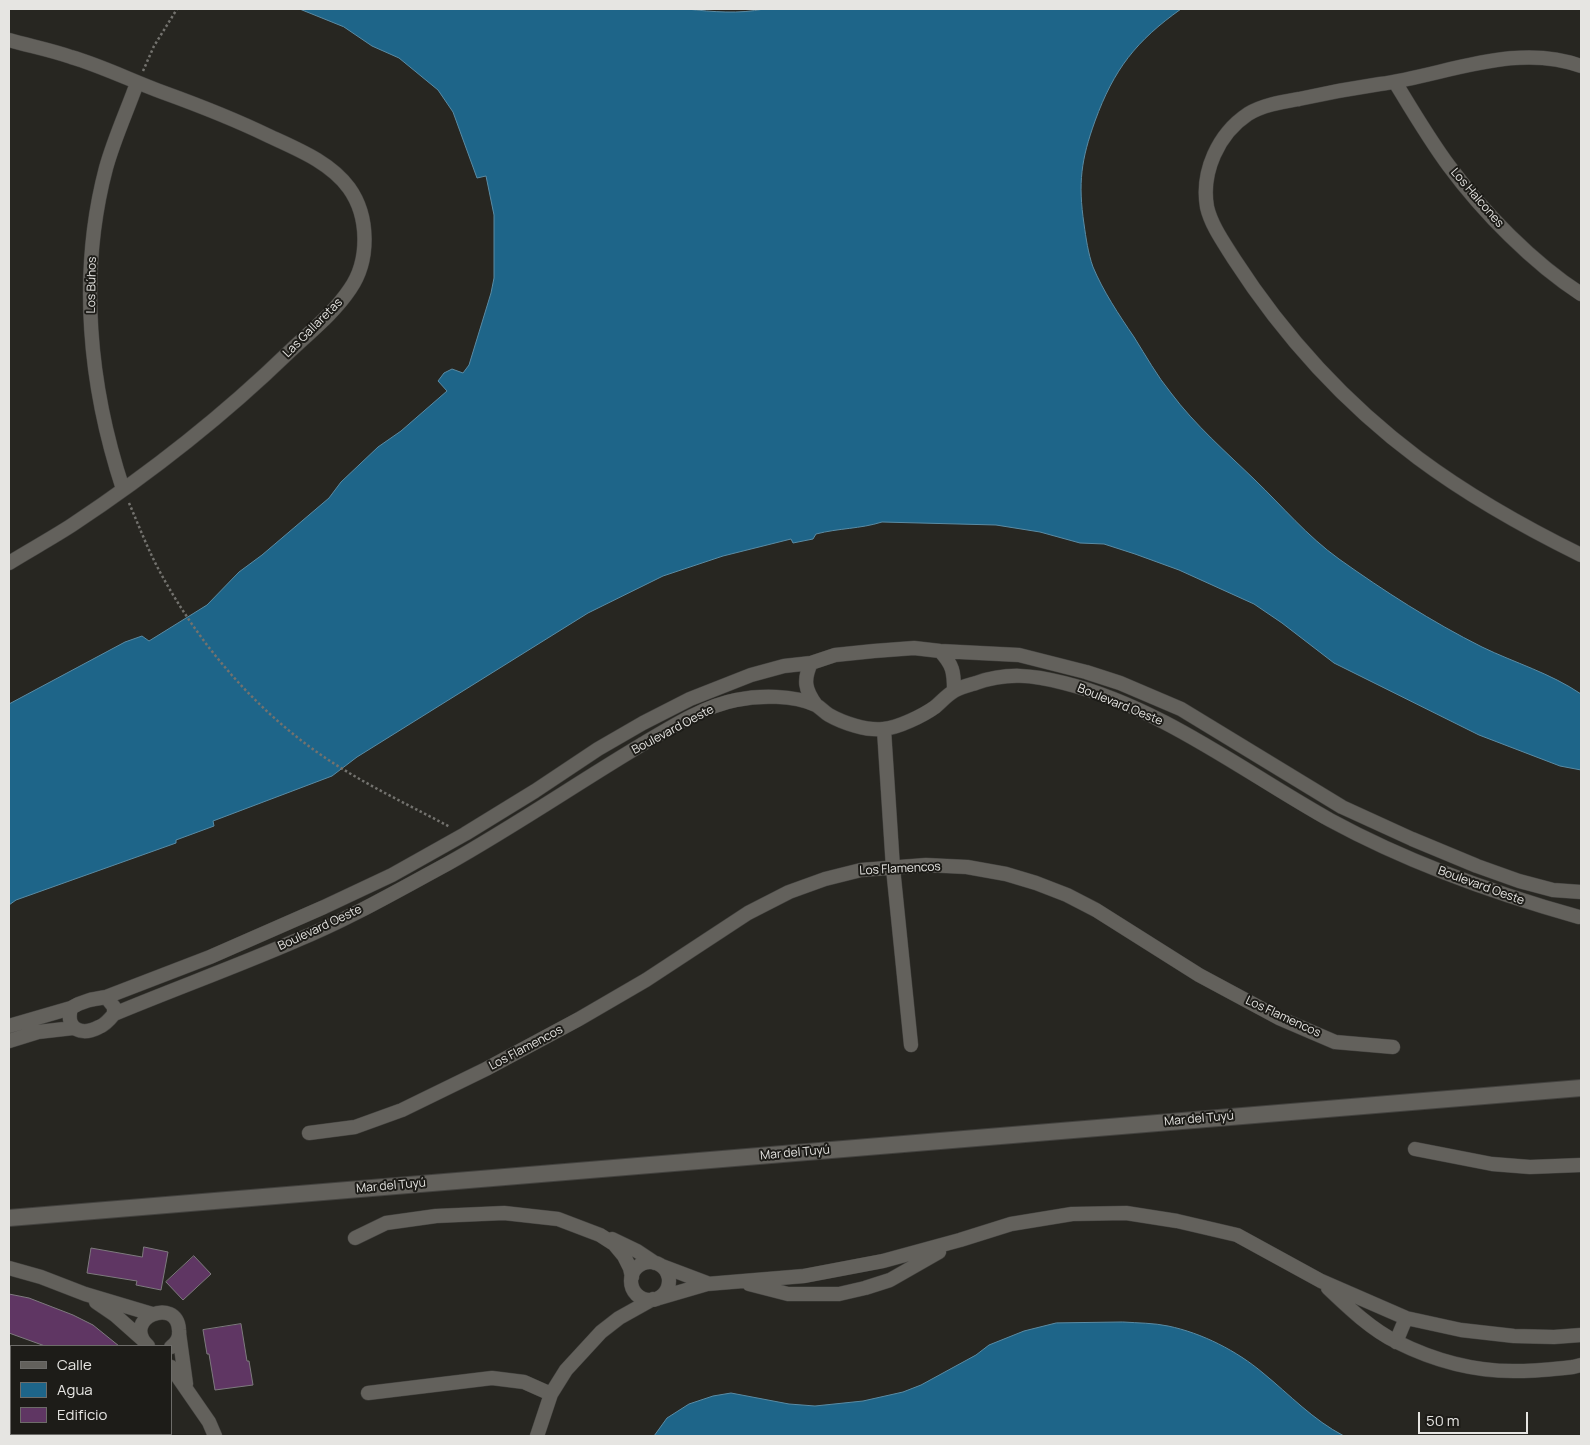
<!DOCTYPE html>
<html>
<head>
<meta charset="utf-8">
<style>
  body { margin:0 }
  #map { position:relative; width:1590px; height:1445px; overflow:hidden; background:#272621; font-family:Manrope,sans-serif }
  canvas { display:block }
  .frame { position:absolute; inset:0; border:10px solid #e6e5e2; pointer-events:none }
  .legend { position:absolute; left:10px; top:1345px; width:162px; height:90px; box-sizing:border-box; background:#1d1c18; border:1px solid #6d6c69; margin:0; padding:6px 9px; list-style:none; font-size:15px; color:#e6e5e2 }
  .legend li { display:flex; align-items:center; gap:10px; height:25px }
  .legend b { width:25px; border:1px solid #6d6c69 }
  .scale { position:absolute; left:1418px; top:1412px; width:110px; height:22px; box-sizing:border-box; border:2px solid #e6e5e2; border-top:0; padding-left:6px; font-size:15px; line-height:18px; white-space:nowrap; color:#e6e5e2; -webkit-text-stroke:4px #1d1c18; paint-order:stroke }
</style>
</head>
<body>
<div id="map">
<canvas width="1590" height="1445"></canvas>
<div class="frame"></div>
<ul class="legend">
<li><b style="height:6px;background:#63615c"></b>Calle</li>
<li><b style="height:14px;background:#1e6589"></b>Agua</li>
<li><b style="height:14px;background:#5f3663"></b>Edificio</li>
</ul>
<div class="scale">50 m</div>
</div>
<script>
const ctx = document.querySelector('canvas').getContext('2d');
ctx.lineJoin = 'round';
function fill(path, color) { ctx.fillStyle = color; ctx.fill(path, 'evenodd'); }
function stroke(path, color, width, dash) { ctx.strokeStyle = color; ctx.lineWidth = width; ctx.lineCap = dash ? 'butt' : 'round'; ctx.setLineDash(dash || []); ctx.stroke(path); }
function label(font, color, halo, rows, align = 'center') {
  ctx.font = font + ' Manrope,sans-serif'; ctx.lineWidth = 4; ctx.setLineDash([]); ctx.textBaseline = 'middle'; ctx.strokeStyle = halo; ctx.fillStyle = color; for (const [text, x, y, turn = 0] of rows) {
    ctx.save(); ctx.translate(x, y); ctx.rotate((+turn || 0) * Math.PI / 180); ctx.textAlign = isNaN(turn) ? turn : align; if (halo) ctx.strokeText(text, 0, 0); ctx.fillText(text, 0, 0); ctx.restore();
  }
}
const water = new Path2D(`
  M300,9H687C713,12 739,14 764,9H1181C1136,41 1114,69 1095,121C1081,160 1078,183 1084,224C1086,238 1088,253 1093,267C1103,291 1119,315 1134,337C1146,356 1157,376 1171,393C1195,425 1226,452 1255,480C1282,506 1307,536 1339,559C1384,591 1432,622 1482,647C1515,663 1550,673 1581,694V770L1560,766L1479,735L1334,663L1282,623L1254,604L1179,570L1135,554L1104,544L1080,543L1040,532L996,525L882,522C860,529 839,528 816,534L813,539L793,543L791,539L723,556L663,576L588,613L357,757L332,776L213,821L214,826L176,840V843L16,900L9,905V704L125,642L142,636L149,641L207,605L239,572L262,555L329,498L341,482L378,447L401,431L447,391L438,381L444,373L452,369L463,373L469,365L491,293L494,278V215L486,176L477,178L453,112L438,90L399,58L372,46L344,27Z
  M1123,1322C1138,1323 1154,1323 1168,1326C1202,1333 1237,1351 1263,1373C1290,1395 1313,1420 1344,1436H654L667,1418L689,1404L713,1396L731,1393L789,1404L815,1406L863,1401L903,1392L921,1385L976,1355L989,1345L1024,1331L1056,1323Z`);
const building = new Path2D(`
  M144,1247L168,1252L161,1290L136,1285L137,1281L87,1273L91,1248L142,1257Z
  M194,1256L211,1274L183,1300L166,1282Z
  M9,1294L29,1298L73,1315L93,1325L119,1346H45L9,1333Z
  M241,1324L247,1361H249L253,1385L215,1390L209,1354H207L203,1330Z`);
const path = new Path2D(`
  M143,71L154,46L177,9
  M129,503C139,526 148,550 160,572C200,646 257,712 327,759C366,785 409,805 450,827`);
const minor = new Path2D(`
  M9,40C30,46 51,50 71,57C102,66 132,81 162,92C198,105 234,119 269,136C297,149 330,162 349,188C369,216 370,260 350,289C334,313 310,332 289,352C223,416 149,474 72,525C52,538 30,550 9,563
  M1581,66C1515,42 1446,75 1380,84C1353,88 1326,93 1299,99C1282,102 1263,105 1248,114C1218,134 1201,172 1207,207C1211,225 1224,243 1234,259C1283,335 1346,404 1418,458C1469,496 1524,527 1581,555
  M1395,82C1412,110 1429,139 1449,166C1483,212 1533,263 1581,294
  M123,489C89,386 78,274 106,168C114,139 127,111 137,83
  M940,651C953,665 954,672 954,690
  M811,663C803,680 805,690 816,705
  M884,730L893,868L911,1045
  M106,997L210,957L324,907L392,875L465,834L535,791L598,749L643,723L690,699L751,675L784,666L811,663L835,655L874,651L914,648L940,651L1019,655L1086,672L1120,683L1181,709L1342,807L1412,839L1477,866L1519,881L1553,890L1581,892
  M114,1014V1007L106,997C93,999 82,1001 71,1008C65,1030 82,1036 99,1027C105,1025 110,1019 114,1014C174,989 235,967 295,941C347,920 397,891 447,864C513,827 576,784 641,745C668,729 704,706 736,700C760,695 793,695 816,705C821,708 824,712 829,715C843,723 867,731 883,729C898,728 924,715 935,707C941,702 947,695 954,691C960,687 969,685 976,683C1007,672 1033,675 1064,683C1161,707 1244,772 1330,820C1409,863 1493,893 1579,917
  M9,1026L71,1008
  M9,1041L38,1032L73,1028
  M309,1133L355,1127L402,1110L486,1069L579,1019L646,980L748,913L789,892L825,879L861,870L926,865L967,867L1006,874L1036,883L1067,895L1096,910L1199,975L1279,1018L1335,1042L1393,1047
  M1415,1149L1492,1164L1530,1167L1581,1165
  M355,1238L386,1223L436,1216L504,1213L558,1219L600,1235L614,1244L624,1256L630,1268L632,1277
  M612,1239L637,1251L655,1263
  M631 1281a19 19 0 1 1 38 0a19 19 0 1 1-38 0Z
  M662,1266L707,1283
  M9,1268L41,1277L85,1294L152,1314
  M749,1284L788,1294H839L865,1288L890,1280L939,1252
  M1328,1288C1349,1308 1372,1330 1397,1342C1435,1361 1478,1372 1519,1371C1537,1371 1555,1369 1573,1367L1581,1365
  M659,1298L707,1284L804,1276L883,1261L960,1240L1011,1224L1072,1214L1126,1213L1177,1221L1237,1235L1321,1281L1406,1318L1461,1330L1514,1336L1554,1337L1581,1335
  M96,1302L115,1315L142,1339
  M179,1333L186,1384
  M1396,1342L1406,1318
  M148,1346C120,1319 177,1295 179,1330C180,1337 177,1343 171,1347
  M171,1367L209,1422L215,1436
  M368,1393L492,1378L524,1382L551,1394
  M537,1436L551,1394L566,1370L601,1332L619,1318L653,1299`);
const tertiary = new Path2D(`
  M9,1218L1581,1088`);
const streetNames = [
  ["Los Halcones",1477,198,49],
  ["Los Búhos",92,285,-89],
  ["Las Gallaretas",313,328,-45],
  ["Boulevard Oeste",1120,705,22],
  ["Boulevard Oeste",673,730,-28],
  ["Los Flamencos",900,869,-3],
  ["Boulevard Oeste",1481,886,20],
  ["Boulevard Oeste",320,928,-25],
  ["Los Flamencos",1283,1017,25],
  ["Los Flamencos",526,1048,-28],
  ["Mar del Tuyú",1199,1119,-5],
  ["Mar del Tuyú",795,1153,-5],
  ["Mar del Tuyú",391,1186,-5]
];
fill(water, '#1e6589');
stroke(water, '#5a8ba4', 1);
fill(building, '#5f3663');
stroke(building, '#7e7a7e', 1);
stroke(minor, '#43423f', 15);
stroke(tertiary, '#43423f', 18);
stroke(path, '#73726e', 2.5, [2.5, 2.5]);
stroke(minor, '#63615c', 14);
stroke(tertiary, '#63615c', 16);
label('12px', '#e6e5e2', '#1d1c18', streetNames);
</script>
</body>
</html>
